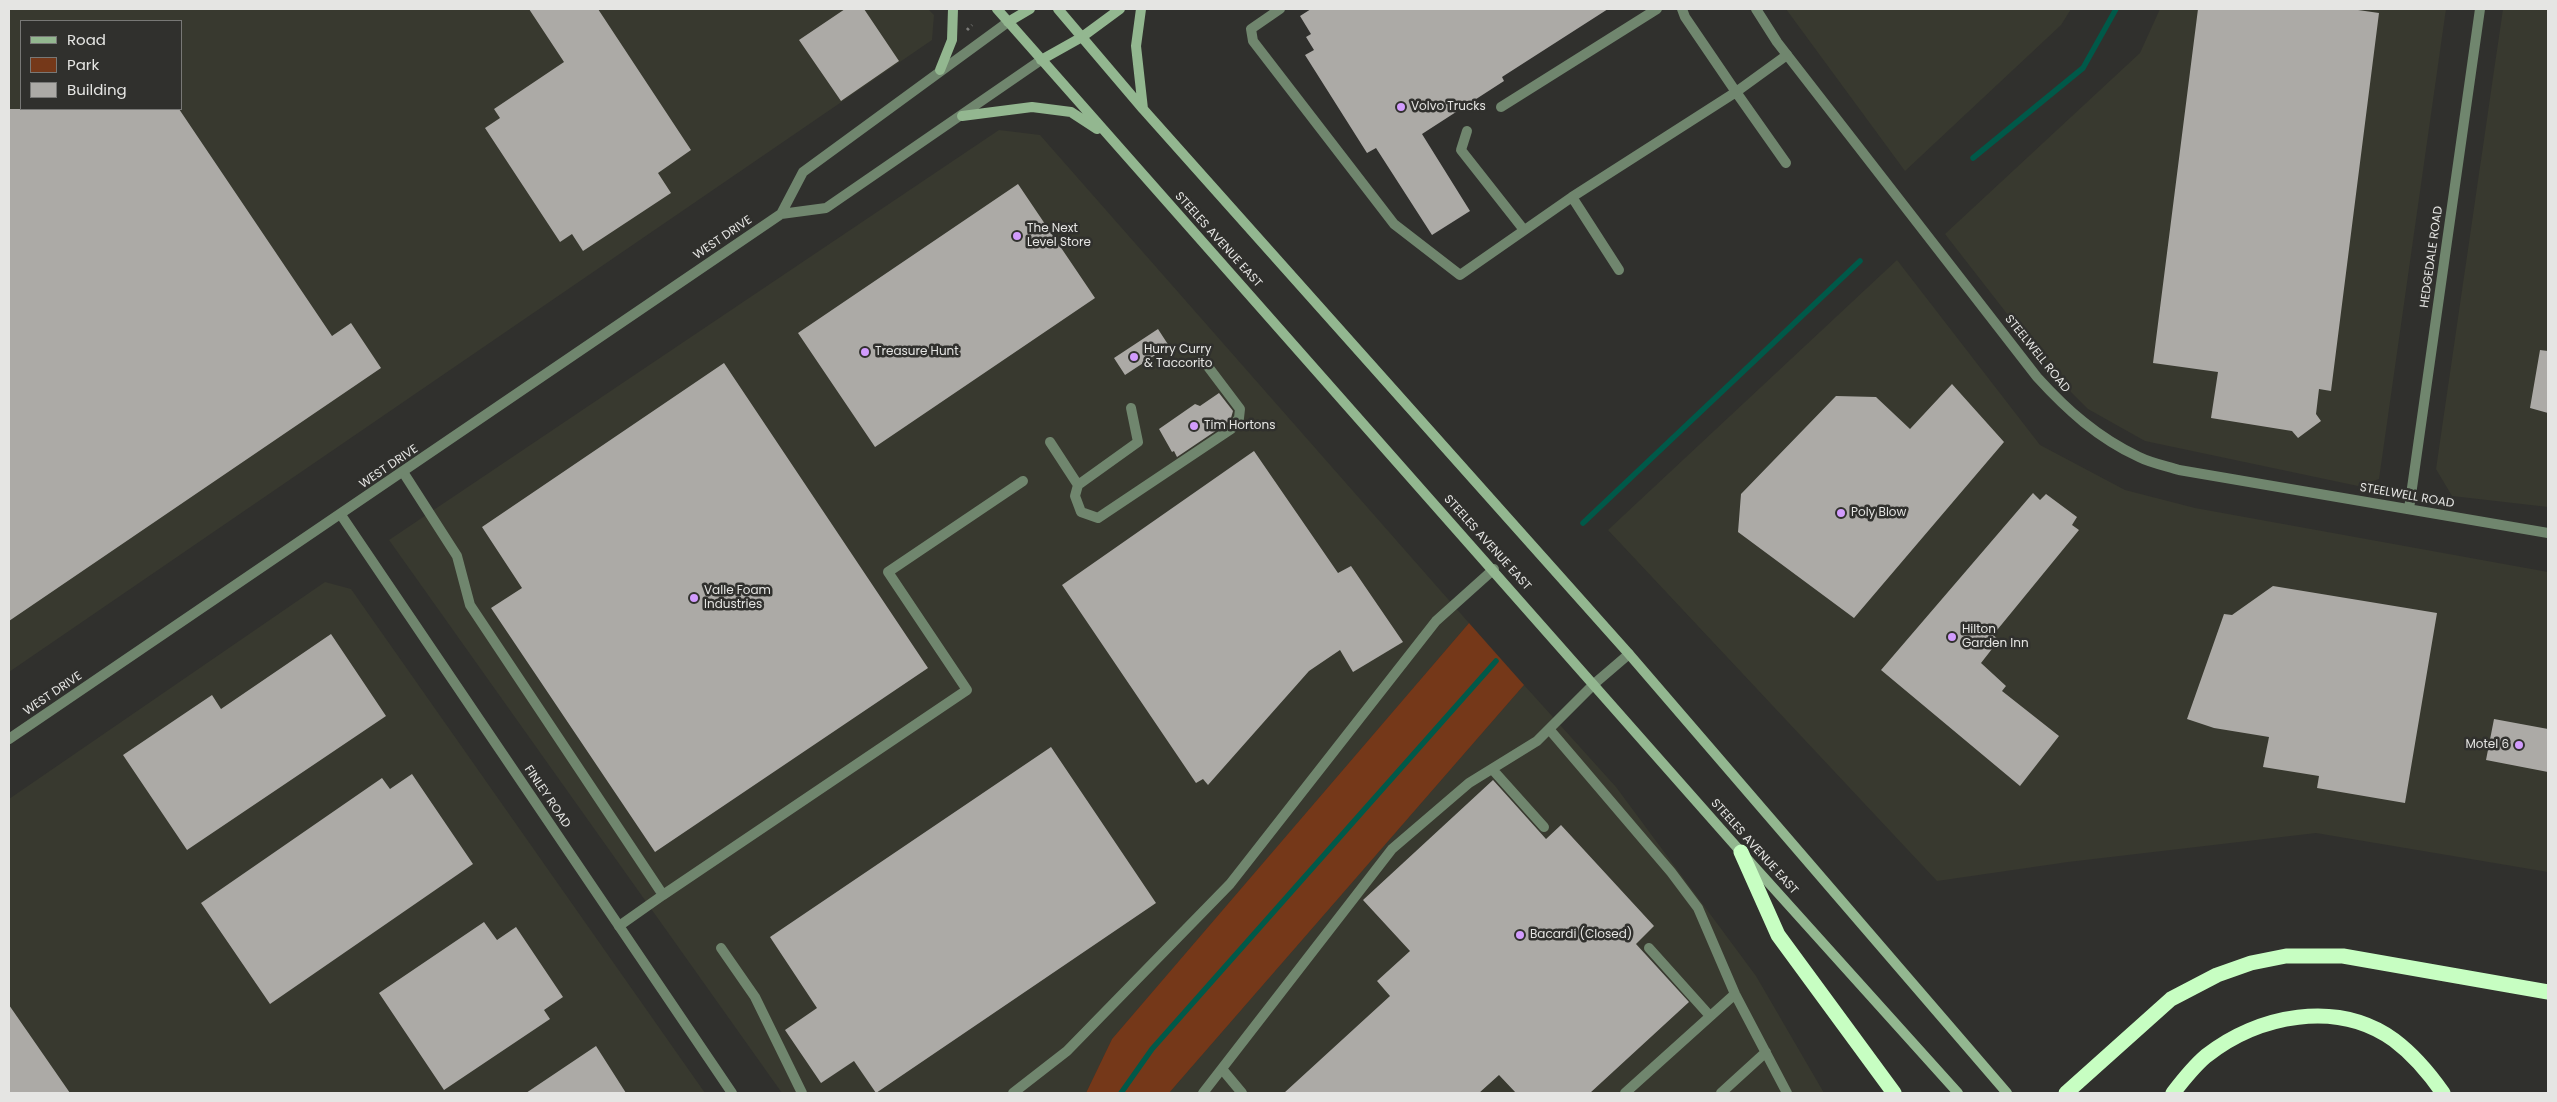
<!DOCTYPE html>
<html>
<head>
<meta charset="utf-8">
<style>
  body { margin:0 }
  #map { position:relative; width:2557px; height:1102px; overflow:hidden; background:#30302d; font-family:Poppins,sans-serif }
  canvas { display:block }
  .frame { position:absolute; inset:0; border:10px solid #e5e5e3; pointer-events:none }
  .legend { position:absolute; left:20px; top:20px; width:162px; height:90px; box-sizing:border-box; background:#30302d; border:1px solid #787876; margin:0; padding:6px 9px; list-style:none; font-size:15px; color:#e5e5e3 }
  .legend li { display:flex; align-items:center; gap:10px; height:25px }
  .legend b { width:25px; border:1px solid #787876 }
</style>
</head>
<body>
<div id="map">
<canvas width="2557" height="1102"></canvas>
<div class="frame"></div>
<ul class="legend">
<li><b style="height:6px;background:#93b790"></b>Road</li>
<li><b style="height:14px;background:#753819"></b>Park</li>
<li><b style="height:14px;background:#acaaa6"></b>Building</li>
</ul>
</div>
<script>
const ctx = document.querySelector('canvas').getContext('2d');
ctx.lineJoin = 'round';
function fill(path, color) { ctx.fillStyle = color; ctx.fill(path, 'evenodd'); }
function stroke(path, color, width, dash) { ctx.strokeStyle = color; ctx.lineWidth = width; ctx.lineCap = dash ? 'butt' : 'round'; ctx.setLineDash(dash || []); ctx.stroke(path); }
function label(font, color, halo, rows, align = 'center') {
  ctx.font = font + ' Poppins,sans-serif'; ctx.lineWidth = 5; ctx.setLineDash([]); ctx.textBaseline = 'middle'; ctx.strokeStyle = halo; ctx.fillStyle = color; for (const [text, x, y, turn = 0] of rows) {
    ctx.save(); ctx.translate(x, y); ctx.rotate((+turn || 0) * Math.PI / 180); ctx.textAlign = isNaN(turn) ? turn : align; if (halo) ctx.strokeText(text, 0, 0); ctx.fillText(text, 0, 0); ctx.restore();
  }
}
const built = new Path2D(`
  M9,9H928L934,15L932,40L9,672ZM21,21H181V109H21Z
  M1786,9H2071L2061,25L1905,171Z
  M2160,9H2446L2379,479L2358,486L2145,441L2088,409L2057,378L1945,234L2140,53Z
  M2503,9H2548V507L2452,496L2436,469Z
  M999,130L1040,135L1469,623L1112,1039L1086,1093H782L389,540Z
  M1897,260L2040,445L2125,490L2195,508L2548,572V872L2316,833L2068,862L1937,881L1608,530Z
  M325,582L351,589L705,1093H9V799Z
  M1524,685L1616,787L1756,976L1824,1093H1169Z`);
const green = new Path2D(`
  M1469,623L1524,685L1169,1093H1086L1112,1039Z`);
const stream = new Path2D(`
  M1973,158L2083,68L2116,9
  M1583,523L1860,261
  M1121,1093L1152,1049L1496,661`);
const building = new Path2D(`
  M529,9H598L691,150L658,173L671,193L583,251L572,234L560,242L485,128L500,118L494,109L564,62Z
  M845,9H864L899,61L841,101L799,40Z
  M1311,9H1608L1502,77L1504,81L1422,134L1470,211L1432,235L1376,148L1367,153L1305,55L1314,50L1306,37L1311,34L1300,16Z
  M2198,9H2351L2379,13L2331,391L2319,389L2316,414L2321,421L2298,438L2292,431L2211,418L2218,372L2153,363Z
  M9,109H179L332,336L351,323L381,368L9,621Z
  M1018,184L1095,298L875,447L798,333Z
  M1158,329L1169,346L1125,375L1114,358Z
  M2540,350L2548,351V413L2530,408Z
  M724,363L928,668L655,852L491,608L522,588L482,527Z
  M1952,384L2004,442L1854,618L1738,532L1741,494L1836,396L1876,397L1910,429Z
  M1219,393L1233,411L1231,418L1226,424L1177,457L1174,451L1172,452L1159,429L1195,404L1200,406Z
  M1254,451L1338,573L1351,566L1403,642L1353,672L1340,650L1309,671L1208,785L1203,779L1196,783L1062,585Z
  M2033,493L2040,500L2046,494L2077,517L2072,525L2079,530L1993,635L1999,640L1981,663L2006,686L2002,691L2059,736L2020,786L1881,670Z
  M2273,586L2437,613L2405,803L2317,788L2319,776L2263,767L2269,737L2214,728L2187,719L2224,614L2232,615Z
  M331,634L386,716L187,850L123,755L212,695L221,709Z
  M2494,719L2548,729V772L2486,760Z
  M1051,747L1156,903L876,1093L854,1061L821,1083L785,1030L817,1008L770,937Z
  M412,774L473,864L270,1004L201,903L382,778L390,789Z
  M1493,780L1546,839L1561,825L1654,926L1636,944L1689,1002L1590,1093H1516L1499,1075L1479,1093H1284L1390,996L1377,981L1410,951L1363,900Z
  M484,922L497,940L516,927L563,997L544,1010L550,1019L444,1090L379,993Z
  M9,1005L70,1093H9Z
  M596,1046L626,1093H526Z`);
const path = new Path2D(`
  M967,30L972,25`);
const service = new Path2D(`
  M1280,9L1251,29L1253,41L1394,224L1460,275L1572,197L1736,92L1786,163
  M1682,9L1685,17L1736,92L1787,55
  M1501,107L1657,9
  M1467,131L1461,150L1524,230
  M1572,197L1619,270
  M1131,408L1138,442L1078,485L1075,496L1081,512L1098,518L1231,429L1239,418L1240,409L1203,360
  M1050,442L1078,485
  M403,472L457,556L470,605L663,895L619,926
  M1549,729L1671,872L1698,908L1735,994L1787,1093
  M1492,769L1544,827
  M663,895L967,690L888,572L1023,481
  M721,948L755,997L802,1093
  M1649,948L1710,1016
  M1222,1069L1242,1093
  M1013,1093L1067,1051L1230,884L1436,621L1494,569
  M1203,1093L1392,849L1469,783L1537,741L1594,684L1629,654
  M1625,1093L1735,994
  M1721,1093L1766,1052`);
const minor = new Path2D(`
  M1756,9L1777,42L2037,377C2067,410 2098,438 2139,457C2151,463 2166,466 2179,470L2548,533
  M2409,509L2480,9
  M341,515L732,1093`);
const tertiary = new Path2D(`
  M781,214L803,172L1008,22
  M9,739L781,214L826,208L1041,60`);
const secondary = new Path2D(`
  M997,9L1741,852L1958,1093
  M1058,9L1143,109L1629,654L2007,1093
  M1141,9L1136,46L1143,109
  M1008,22L1030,9
  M1041,60L1082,37L1120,9
  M940,70L952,40L953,9
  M962,116L1032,107L1071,112L1097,129`);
const motorway = new Path2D(`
  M1741,852L1778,935L1894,1093
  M2066,1093L2171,999L2217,975L2251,963L2286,956H2343L2548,992
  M2173,1093C2183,1080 2193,1067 2206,1056C2258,1015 2337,999 2394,1040C2414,1055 2429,1073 2443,1093`);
const markers = [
  [1401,107,5,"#d29cfd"],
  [1017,236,5,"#d29cfd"],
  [865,352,5,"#d29cfd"],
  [1134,357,5,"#d29cfd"],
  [1194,426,5,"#d29cfd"],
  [1841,513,5,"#d29cfd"],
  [694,598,5,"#d29cfd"],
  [1952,637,5,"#d29cfd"],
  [2519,745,5,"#d29cfd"],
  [1520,935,5,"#d29cfd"]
];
const poiNames = [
  ["Volvo Trucks",1411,107],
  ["The Next",1027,229],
  ["Level Store",1027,243],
  ["Hurry Curry",1144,350],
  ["& Taccorito",1144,364],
  ["Treasure Hunt",875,352],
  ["Tim Hortons",1204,426],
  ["Poly Blow",1851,513],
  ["Valle Foam",704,591],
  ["Industries",704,605],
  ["Hilton",1962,630],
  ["Garden Inn",1962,644],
  ["Motel 6",2509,745,"right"],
  ["Bacardi (Closed)",1530,935]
];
const streetNames = [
  ["WEST DRIVE",723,238,-34],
  ["STEELES AVENUE EAST",1218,240,48],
  ["HEDGEDALE ROAD",2432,257,-82],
  ["STEELWELL ROAD",2037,354,51],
  ["WEST DRIVE",389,467,-34],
  ["STEELWELL ROAD",2407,496,10],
  ["STEELES AVENUE EAST",1487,543,48],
  ["WEST DRIVE",53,694,-34],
  ["FINLEY ROAD",547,797,56],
  ["STEELES AVENUE EAST",1754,847,48]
];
fill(built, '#38392f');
fill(green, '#753819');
stroke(stream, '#005949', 5.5);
fill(building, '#acaaa6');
stroke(path, '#7d7d7a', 3, [2.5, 4]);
stroke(service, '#70866e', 10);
stroke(minor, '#70866e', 10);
stroke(tertiary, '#70866e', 10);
stroke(secondary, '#93b790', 10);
stroke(motorway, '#c7fec2', 15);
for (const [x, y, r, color] of markers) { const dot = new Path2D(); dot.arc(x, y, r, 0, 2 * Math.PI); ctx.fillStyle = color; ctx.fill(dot); stroke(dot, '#30302d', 2); }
label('12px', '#e5e5e3', '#30302d', poiNames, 'left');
label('12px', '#e5e5e3', '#30302d', streetNames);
</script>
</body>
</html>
